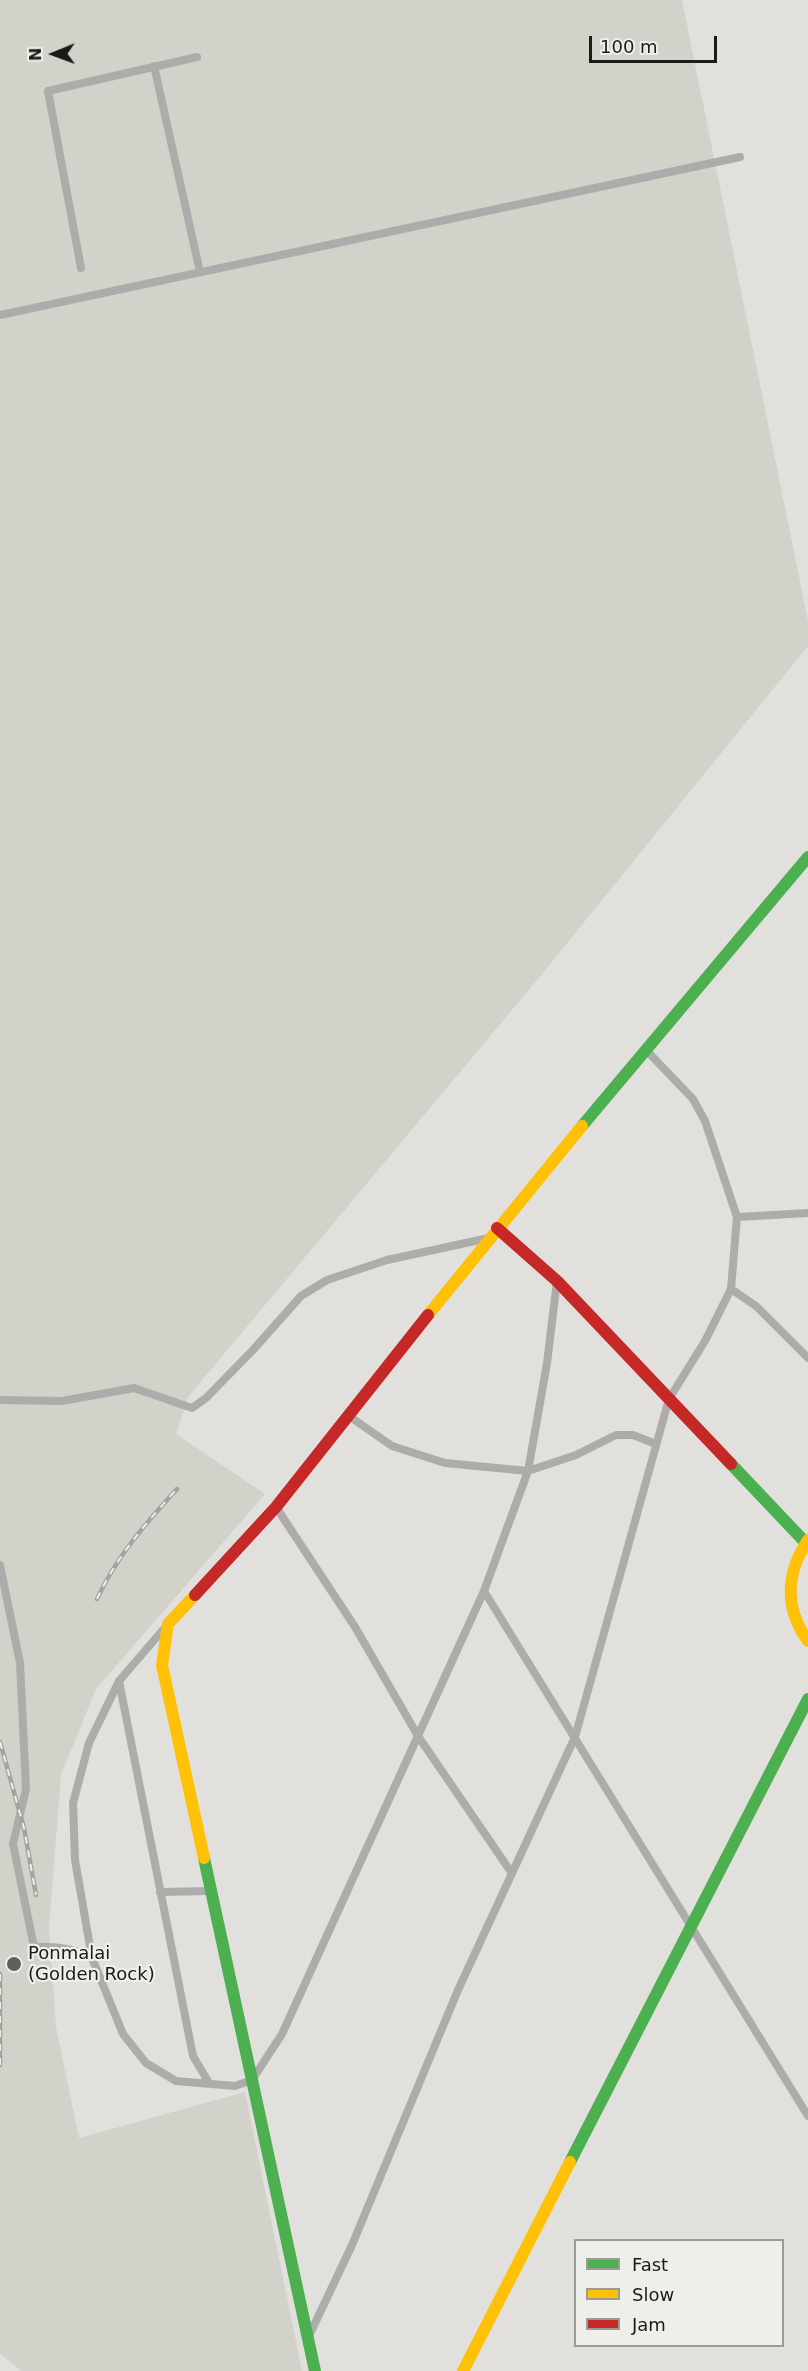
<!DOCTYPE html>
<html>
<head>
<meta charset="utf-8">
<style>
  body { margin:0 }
  #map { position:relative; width:808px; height:2371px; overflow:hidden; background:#e1e0dd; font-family:"DejaVu Sans",sans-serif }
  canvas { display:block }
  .legend { position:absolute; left:574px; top:2239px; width:210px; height:108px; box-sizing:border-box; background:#efefe9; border:2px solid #9a9a96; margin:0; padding:8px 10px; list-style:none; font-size:18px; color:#1b1a19 }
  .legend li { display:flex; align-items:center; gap:12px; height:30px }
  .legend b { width:30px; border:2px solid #9a9a96 }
  .north { position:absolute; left:24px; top:24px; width:60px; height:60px; -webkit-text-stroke:4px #efefe9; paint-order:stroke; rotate:269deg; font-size:16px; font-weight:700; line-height:24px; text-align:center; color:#1b1a19 }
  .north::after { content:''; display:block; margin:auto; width:21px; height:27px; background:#1b1a19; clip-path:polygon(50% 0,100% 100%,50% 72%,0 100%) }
  .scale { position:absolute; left:589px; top:36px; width:128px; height:27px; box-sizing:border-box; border:3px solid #1b1a19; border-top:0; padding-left:8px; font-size:18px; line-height:21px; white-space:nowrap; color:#1b1a19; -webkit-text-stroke:4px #efefe9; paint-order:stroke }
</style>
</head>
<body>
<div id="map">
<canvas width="808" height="2371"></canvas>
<ul class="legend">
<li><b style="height:8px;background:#4caf50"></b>Fast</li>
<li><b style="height:8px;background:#ffc107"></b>Slow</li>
<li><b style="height:8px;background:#c62828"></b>Jam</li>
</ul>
<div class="north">N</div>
<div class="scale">100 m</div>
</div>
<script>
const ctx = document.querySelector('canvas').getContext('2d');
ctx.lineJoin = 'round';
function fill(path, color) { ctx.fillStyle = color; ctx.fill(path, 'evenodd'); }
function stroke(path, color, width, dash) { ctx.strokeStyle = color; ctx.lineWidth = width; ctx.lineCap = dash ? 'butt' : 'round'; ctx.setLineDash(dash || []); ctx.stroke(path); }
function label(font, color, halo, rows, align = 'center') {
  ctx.font = font + ' "DejaVu Sans",sans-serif'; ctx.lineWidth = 4.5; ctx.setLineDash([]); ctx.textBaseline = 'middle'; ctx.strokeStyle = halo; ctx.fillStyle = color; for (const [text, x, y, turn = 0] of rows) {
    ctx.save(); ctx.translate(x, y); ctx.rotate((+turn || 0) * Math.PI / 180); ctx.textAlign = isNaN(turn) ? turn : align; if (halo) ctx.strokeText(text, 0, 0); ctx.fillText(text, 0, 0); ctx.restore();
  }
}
const built = new Path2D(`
  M0,0H682L808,621V646L538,979L188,1397L176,1434L265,1494L96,1689L61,1775L49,1928L56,2027L79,2138L245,2092L302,2371H22L0,2354Z`);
const street = new Path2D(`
  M154,66L200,272
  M81,268L48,91L197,57
  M0,315L740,157
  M737,1217L808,1213
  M731,1289L756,1306L808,1358
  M0,1400L62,1401L134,1388L192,1408L206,1398L253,1350L301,1296L327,1280L387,1260L489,1238
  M349,1416L392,1446L445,1463L528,1471L576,1455L616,1435H633L656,1444
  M276,1507L355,1627L418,1736L511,1872
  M0,1565L20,1663L26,1789L13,1844L34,1947C55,1946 74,1948 92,1958L123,2034L146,2063L176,2081L235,2086L252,2080L282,2034L484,1591L528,1471L547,1363L557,1281
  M484,1591L808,2116
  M119,1681L193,2056L209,2083
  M160,1892L211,1891
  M92,1958L75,1860L73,1803L89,1743L119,1681L168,1624
  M308,2338L352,2245L458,1990L575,1737L669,1399L705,1341L731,1289L737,1217L705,1121L693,1099L646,1050`);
const fast = new Path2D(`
  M582,1126L808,857
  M731,1464L806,1543
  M204,1858L315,2371
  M570,2162L808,1699`);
const slow = new Path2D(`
  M428,1315L582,1126
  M808,1540C786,1573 784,1608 808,1641
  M195,1595L168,1624L162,1665L204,1858
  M463,2371L570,2162`);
const jam = new Path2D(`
  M497,1228L557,1281L731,1464
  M195,1595L276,1507L428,1315`);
const rail = new Path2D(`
  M97,1599C117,1556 145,1524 177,1489
  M0,1742L24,1828L36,1895
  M0,1974V2065`);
const markers = [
  [14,1964,8,"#605f5e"]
];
const poiNames = [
  ["Ponmalai",28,1954],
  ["(Golden Rock)",28,1975]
];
fill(built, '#d2d1ca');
stroke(street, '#acacab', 8);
stroke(fast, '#4caf50', 12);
stroke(slow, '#ffc107', 12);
stroke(jam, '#c62828', 12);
stroke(rail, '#a3a3a1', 4.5);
stroke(rail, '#efefe9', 2, [7]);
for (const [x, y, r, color] of markers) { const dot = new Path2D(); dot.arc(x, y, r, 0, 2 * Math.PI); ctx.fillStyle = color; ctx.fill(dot); stroke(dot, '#efefe9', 2); }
label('18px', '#1b1a19', '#efefe9', poiNames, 'left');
</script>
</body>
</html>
